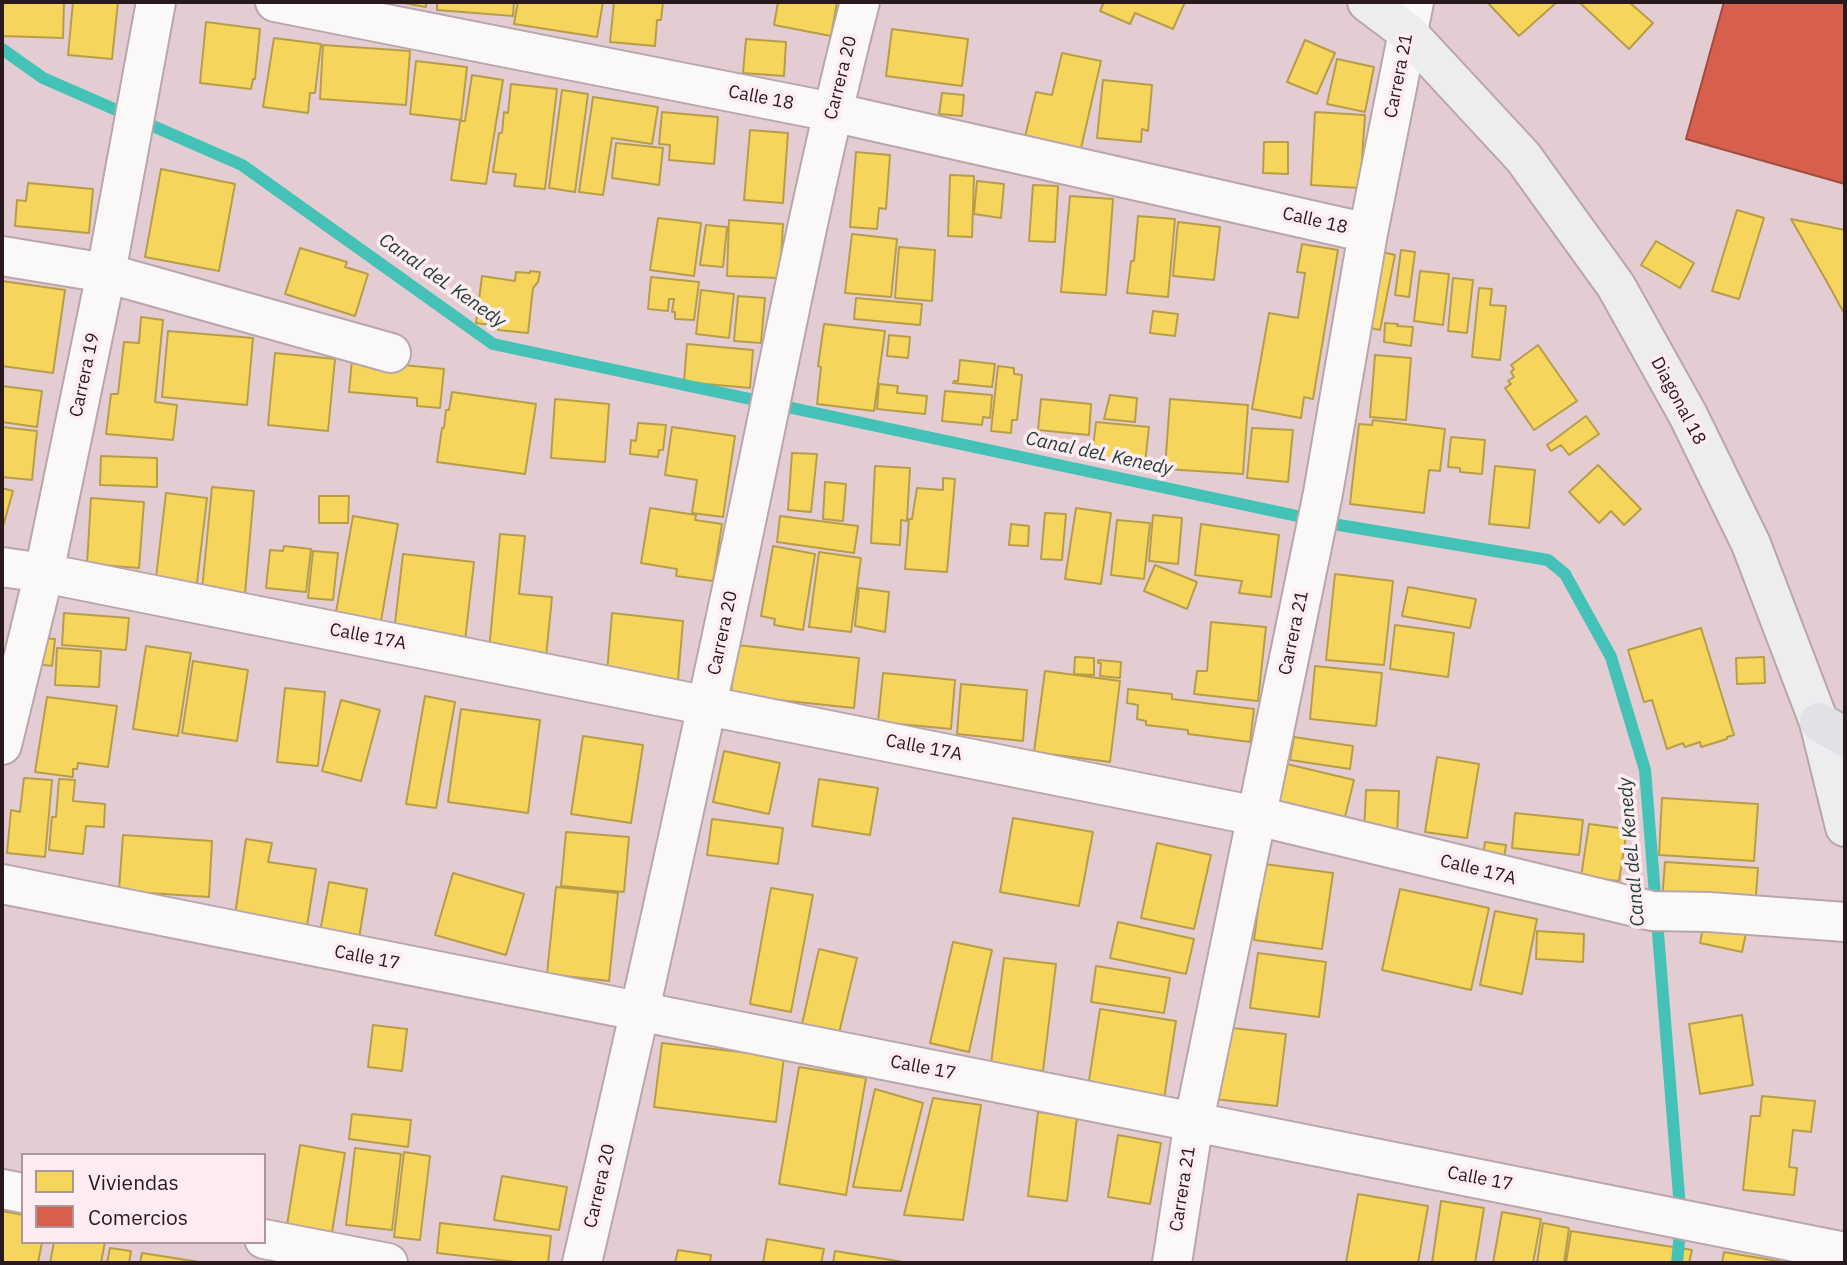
<!DOCTYPE html>
<html>
<head>
<meta charset="utf-8">
<style>
  body { margin:0 }
  #map { position:relative; width:1847px; height:1265px; overflow:hidden; background:#e4cdd2; font-family:"IBM Plex Sans",sans-serif }
  canvas { display:block }
  .frame { position:absolute; inset:0; border:4px solid #29191d; pointer-events:none }
  .legend { position:absolute; left:21px; top:1153px; width:245px; height:91px; box-sizing:border-box; background:#feecf0; border:2px solid #a9989c; margin:0; padding:9px 12px; list-style:none; font-size:21px; color:#29191d }
  .legend li { display:flex; align-items:center; gap:14px; height:35px }
  .legend b { width:35px; border:2px solid #a9989c }
</style>
</head>
<body>
<div id="map">
<canvas width="1847" height="1265"></canvas>
<div class="frame"></div>
<ul class="legend">
<li><b style="height:19px;background:#f6d55c"></b>Viviendas</li>
<li><b style="height:19px;background:#d6604d"></b>Comercios</li>
</ul>
</div>
<script>
const ctx = document.querySelector('canvas').getContext('2d');
ctx.lineJoin = 'round';
function fill(path, color) { ctx.fillStyle = color; ctx.fill(path, 'evenodd'); }
function stroke(path, color, width, dash) { ctx.strokeStyle = color; ctx.lineWidth = width; ctx.lineCap = dash ? 'butt' : 'round'; ctx.setLineDash(dash || []); ctx.stroke(path); }
function label(font, color, halo, rows, align = 'center') {
  ctx.font = font + ' "IBM Plex Sans",sans-serif'; ctx.lineWidth = 7; ctx.setLineDash([]); ctx.textBaseline = 'middle'; ctx.strokeStyle = halo; ctx.fillStyle = color; for (const [text, x, y, turn = 0] of rows) {
    ctx.save(); ctx.translate(x, y); ctx.rotate((+turn || 0) * Math.PI / 180); ctx.textAlign = isNaN(turn) ? turn : align; if (halo) ctx.strokeText(text, 0, 0); ctx.fillText(text, 0, 0); ctx.restore();
  }
}
const homes = new Path2D(`
  M3,2H64L63,38L2,36Z
  M73,2H118L112,59L68,55Z
  M397,2H426V7Z
  M437,2H514L513,16L437,10Z
  M518,2H603L597,37L514,24Z
  M614,2H663L661,20H657L655,46L610,42Z
  M778,2H837L831,36L774,25Z
  M1104,2H1185L1173,29L1135,13L1130,24L1100,11Z
  M1487,2H1557L1519,36Z
  M1579,2H1629L1653,23L1629,49Z
  M206,22L260,29L255,79H253L251,89L200,83Z
  M892,29L968,39L962,86L886,76Z
  M274,38L321,44L315,93H310L308,113L263,107Z
  M746,39L786,42L784,76L743,73Z
  M1305,40L1335,53L1317,94L1287,82Z
  M323,45L410,51L406,105L320,99Z
  M1062,53L1101,61L1079,157L1023,145L1036,92L1052,95Z
  M1337,59L1374,67L1365,112L1327,104Z
  M416,61L467,67L461,120L410,114Z
  M472,75L503,80L486,184L451,180L460,121H465Z
  M1103,80L1152,85L1148,131L1142,129L1141,142L1097,138Z
  M511,84L557,89L545,189L514,186L516,174L493,172L499,133H502L504,112L508,113Z
  M562,90L588,94L575,192L549,188Z
  M942,93L964,95L962,116L939,114Z
  M593,97L658,107L652,144L612,138L603,195L579,192Z
  M662,112L718,117L714,164L669,160L670,145L659,144Z
  M1315,112L1365,115L1360,188L1311,185Z
  M750,130L788,133L783,203L744,200Z
  M1264,142H1288V174L1263,173Z
  M616,143L663,148L659,185L612,178Z
  M856,152L890,155L886,209L879,208L877,229L850,227Z
  M161,169L235,184L219,271L145,257Z
  M950,175L974,176L972,237L948,236Z
  M977,181L1004,184L1001,218L974,214Z
  M28,183L93,189L89,233L15,226L17,200L26,201Z
  M1033,185L1058,186L1055,242L1029,241Z
  M1070,196L1113,199L1106,295L1061,292Z
  M1737,210L1764,218L1739,299L1712,291Z
  M1138,216L1175,219L1168,297L1127,293L1131,261H1134Z
  M658,218L701,223L694,276L650,270Z
  M1791,219L1845,230V315L1827,282Z
  M729,220L783,224L780,278L727,276Z
  M1178,222L1220,227L1214,280L1173,276Z
  M706,225L727,227L723,267L700,265Z
  M852,234L897,239L891,297L845,293Z
  M1656,241L1694,263L1680,288L1641,265Z
  M1302,244L1338,250L1313,399L1304,397L1301,418L1252,409L1269,313L1298,318L1305,273L1297,272Z
  M899,247L935,250L932,301L895,298Z
  M300,248L347,262L345,267L368,274L355,316L285,294Z
  M1401,250L1415,252L1409,297L1395,295Z
  M1378,251L1395,255L1380,330L1362,326Z
  M530,271L540,272L538,282L533,288L528,333L498,330L499,326L476,323L482,276L515,281L516,272L530,273Z
  M1420,271L1449,274L1443,325L1414,321Z
  M651,277L699,282L694,320L675,319V312H672L674,299H669L668,311L648,309Z
  M1453,278L1473,280L1467,333L1448,331Z
  M2,281L65,290L53,373L2,366Z
  M1479,288L1492,289L1490,305L1506,306L1500,360L1472,357Z
  M701,290L734,294L729,338L696,334Z
  M738,296L765,298L761,343L734,341Z
  M856,298L922,304L920,325L854,319Z
  M1153,311L1178,314L1175,336L1150,333Z
  M141,317L163,320L155,402L177,405L173,440L106,434L111,394H118L124,342L139,343Z
  M1385,323L1398,324L1397,326L1413,327L1411,346L1384,342Z
  M824,324L885,331L874,411L817,404L821,367L818,366Z
  M168,331L253,338L247,405L162,397Z
  M889,335L910,337L908,358L887,356Z
  M687,344L753,350L750,388L684,382Z
  M1538,345L1577,401L1534,430L1505,388L1511,384L1508,381L1514,377L1511,372L1514,369L1511,365Z
  M275,353L335,359L328,431L268,425Z
  M1375,355L1411,358L1406,420L1370,417Z
  M352,360L444,369L440,408L417,406V398L349,392Z
  M960,360L995,364L992,387L953,383L954,381H958Z
  M998,366L1014,368V374L1022,375L1017,420H1012L1011,433L991,431Z
  M879,384L898,386L897,393L927,396L925,414L877,409Z
  M2,386L42,391L37,427L2,422Z
  M945,391L992,395L990,418L983,417L982,425L942,421Z
  M452,392L536,404L525,474L437,462L442,428H444L446,410H449Z
  M1110,395L1137,398L1135,422L1104,419Z
  M555,399L609,404L605,462L551,458Z
  M1041,399L1091,404L1089,435L1038,430Z
  M1170,399L1248,405L1243,474L1165,469Z
  M1586,416L1599,434L1569,455L1561,445L1551,451L1547,445Z
  M1373,420L1445,429L1440,471L1429,470L1424,513L1350,504L1359,424L1372,425Z
  M1096,422L1149,427L1145,463L1092,457Z
  M638,423L666,425L663,450H659L658,457L630,454L631,440L636,441Z
  M2,427L37,431L32,480L2,477Z
  M672,427L735,436L723,517L692,513L697,480L665,475Z
  M1252,428L1293,430L1288,482L1247,478Z
  M1451,437L1485,440L1482,474L1460,472V468L1448,467Z
  M792,453L817,454L811,512L788,510Z
  M101,456L157,458V487L100,485Z
  M1598,465L1641,509L1624,525L1611,511L1599,523L1569,492Z
  M875,466L910,468L907,521L901,520L900,545L871,543Z
  M1495,466L1535,470L1529,528L1489,524Z
  M943,478L955,479L947,572L905,569L909,519H912L917,488L943,490Z
  M825,482L846,484L843,521L823,519Z
  M212,487L254,491L245,594L202,590Z
  M2,488L13,491L2,530Z
  M166,493L207,498L196,591L155,586Z
  M319,496H349L348,523H319Z
  M91,498L144,502L139,568L87,564Z
  M650,508L696,515L695,520L722,524L713,581L676,576L677,569L641,563Z
  M1076,508L1111,513L1101,584L1065,579Z
  M1045,513L1066,514L1062,560L1041,559Z
  M1153,515L1182,518L1178,564L1149,561Z
  M353,516L398,524L381,621L336,612Z
  M780,516L858,526L854,553L777,542Z
  M1117,520L1150,523L1144,579L1111,575Z
  M1011,524L1029,526L1028,546L1009,545Z
  M1201,524L1279,535L1271,597L1239,593L1242,581L1195,575Z
  M500,534L525,536L519,594L552,597L546,657L489,651Z
  M284,546L311,549L306,592L266,588L270,550L283,551Z
  M773,546L815,554L803,630L774,625L775,619L761,616Z
  M313,551L338,553L333,600L308,598Z
  M819,552L861,558L851,632L809,627Z
  M403,554L474,562L465,641L394,632Z
  M1155,565L1197,582L1187,609L1144,591Z
  M1335,574L1393,581L1384,665L1326,660Z
  M1408,587L1476,599L1470,628L1402,616Z
  M859,588L889,592L885,632L855,626Z
  M64,613L129,618L126,650L62,645Z
  M612,613L683,621L678,680L607,673Z
  M1211,622L1266,627L1258,701L1194,694L1197,671H1207Z
  M1395,625L1454,633L1448,677L1390,669Z
  M1701,628L1734,735L1727,737V739L1701,747L1700,742L1685,747L1683,743L1667,749L1652,700L1644,702L1628,650Z
  M40,638L55,639L52,666L37,664Z
  M736,645L859,658L854,708L731,695Z
  M146,646L191,653L178,736L133,729Z
  M57,648L101,651L99,687L55,685Z
  M1075,657L1094,658V675L1074,674Z
  M1764,657L1765,683L1737,684L1736,658Z
  M1098,660L1121,662L1120,678L1100,676L1101,663H1098Z
  M193,661L248,670L237,741L182,733Z
  M1315,666L1382,673L1376,726L1310,719Z
  M1045,671L1120,681L1110,762L1034,752Z
  M883,673L955,680L951,729L878,722Z
  M961,684L1027,690L1023,741L957,734Z
  M285,688L325,692L318,766L277,762Z
  M1128,689L1172,694V699L1254,709L1250,742L1188,734V730L1146,725V721L1137,719L1138,705L1127,703Z
  M425,696L455,702L436,808L406,804Z
  M47,697L117,706L108,767L78,763L77,769H73V777L35,772Z
  M341,700L380,710L361,781L322,771Z
  M461,709L540,720L528,813L448,802Z
  M583,736L643,745L631,823L571,814Z
  M1294,737L1353,746L1350,769L1290,760Z
  M724,751L780,763L769,814L713,802Z
  M1437,757L1479,764L1467,838L1425,832Z
  M1287,764L1354,780L1343,825L1276,810Z
  M24,778L52,780L45,857L7,853L11,810L20,812Z
  M59,779L75,780L73,801L105,804L104,827L86,826L83,854L49,850L52,817H56Z
  M819,779L878,788L870,835L812,826Z
  M1366,790L1399,791L1397,835L1364,833Z
  M1662,798L1758,804L1754,861L1659,855Z
  M1515,813L1583,820L1579,855L1512,848Z
  M1013,818L1093,832L1079,906L1000,892Z
  M712,819L783,828L778,864L707,855Z
  M1589,824L1627,829L1619,881L1581,877Z
  M566,832L629,837L624,892L561,886Z
  M123,835L212,841L209,897L119,891Z
  M246,839L272,843L268,862L316,869L307,926L235,915Z
  M1485,842L1506,845L1504,858L1483,856Z
  M1157,843L1211,855L1194,929L1141,918Z
  M1665,862L1758,868L1755,908L1662,901Z
  M1264,864L1333,873L1322,949L1254,940Z
  M453,873L524,894L506,955L435,935Z
  M329,882L367,889L359,938L320,932Z
  M556,887L618,893L609,981L547,974Z
  M771,888L813,895L791,1012L750,1004Z
  M1400,889L1489,908L1471,990L1382,970Z
  M1495,911L1537,919L1522,994L1480,985Z
  M1706,914L1748,923L1742,952L1700,943Z
  M1118,922L1194,939L1186,974L1110,958Z
  M1537,931L1584,934L1583,962L1536,959Z
  M953,942L992,950L969,1052L930,1043Z
  M819,949L857,958L839,1033L802,1024Z
  M1258,953L1326,962L1319,1017L1250,1008Z
  M1004,958L1056,964L1043,1071L991,1064Z
  M1096,966L1170,978L1164,1013L1091,1002Z
  M1100,1009L1176,1021L1164,1099L1088,1087Z
  M1742,1015L1753,1085L1700,1094L1689,1024Z
  M373,1025L407,1029L402,1071L368,1067Z
  M1223,1027L1286,1034L1277,1106L1214,1099Z
  M662,1043L784,1057L776,1122L654,1107Z
  M799,1067L866,1078L846,1195L779,1184Z
  M875,1089L923,1103L901,1191L853,1187Z
  M1762,1096L1815,1101L1811,1132L1793,1130L1789,1167L1797,1168L1794,1195L1743,1190L1751,1116H1760Z
  M933,1098L981,1105L963,1220L904,1215Z
  M1038,1112L1077,1117L1067,1201L1028,1196Z
  M352,1114L411,1120L408,1147L349,1139Z
  M1118,1135L1161,1143L1150,1204L1108,1197Z
  M300,1145L345,1153L332,1232L287,1225Z
  M355,1148L401,1154L392,1230L346,1225Z
  M404,1152L430,1156L420,1240L394,1237Z
  M502,1176L567,1187L559,1230L494,1220Z
  M1358,1194L1428,1206L1418,1263H1346Z
  M1441,1201L1484,1208L1475,1263H1432Z
  M2,1211L23,1215V1242H42L38,1263H2Z
  M1502,1212L1541,1219L1533,1263H1493Z
  M440,1223L551,1236L548,1263H524L437,1253Z
  M1543,1223L1569,1228L1564,1263H1537Z
  M1571,1231L1692,1250L1689,1263H1566Z
  M767,1239L824,1249L821,1263H763Z
  M54,1242H105L101,1263H50Z
  M110,1248L131,1251L129,1263H107Z
  M678,1250L711,1255L710,1263H675Z
  M835,1251L910,1263H833Z
  M1724,1252L1789,1263H1722Z
  M142,1253L206,1263H140Z`);
const shops = new Path2D(`
  M1724,2H1845V184L1686,139Z`);
const stream = new Path2D(`
  M2,49L43,78L242,165L493,344L1339,525L1548,560L1565,574L1611,657L1645,770L1681,1221L1677,1263`);
const street = new Path2D(`
  M275,2L832,112L1368,233
  M2,256L106,273L391,353
  M2,567L44,573L1257,816L1652,911L1709,912L1845,922
  M2,745L44,573L106,273L156,2
  M2,884L1845,1252
  M2,1189L23,1193
  M264,1239L388,1263
  M582,1263C638,1023 691,782 742,541C780,361 814,180 860,2
  M1172,1263L1194,1121L1323,493L1368,233L1414,2`);
const secondary = new Path2D(`
  M1367,2L1408,33L1523,157L1616,286L1688,415L1751,544L1819,722L1845,827`);
const primary = new Path2D(`
  M1819,722L1845,737`);
const streetNames = [
  ["Carrera 21",1399,76,-79],
  ["Carrera 20",841,78,-76],
  ["Calle 18",761,98,11],
  ["Calle 18",1315,221,13],
  ["Carrera 19",85,375,-78],
  ["Diagonal 18",1678,401,62],
  ["Carrera 20",723,633,-78],
  ["Carrera 21",1294,633,-78],
  ["Calle 17A",368,637,11],
  ["Calle 17A",924,748,11],
  ["Calle 17A",1478,870,14],
  ["Calle 17",367,958,11],
  ["Calle 17",923,1068,11],
  ["Calle 17",1480,1179,11],
  ["Carrera 20",600,1186,-77],
  ["Carrera 21",1183,1189,-81]
];
const waterNames = [
  ["Canal deL Kenedy",442,281,35],
  ["Canal deL Kenedy",1099,454,12],
  ["Canal deL Kenedy",1632,852,-95]
];
fill(homes, '#f6d55c');
stroke(homes, '#b89d49', 2);
fill(shops, '#d6604d');
stroke(shops, '#a24b3f', 2);
stroke(stream, '#44c2b7', 12);
stroke(street, '#b9a6aa', 42);
stroke(secondary, '#b9a6aa', 42);
stroke(primary, '#baaeb1', 42);
stroke(street, '#fbf8f8', 38);
stroke(secondary, '#edecef', 38);
stroke(primary, '#e1e1e6', 38);
label('18px', '#29191d', '#feecf0', streetNames);
label('italic 19px', '#1d3c37', '#feecf0', waterNames);
</script>
</body>
</html>
